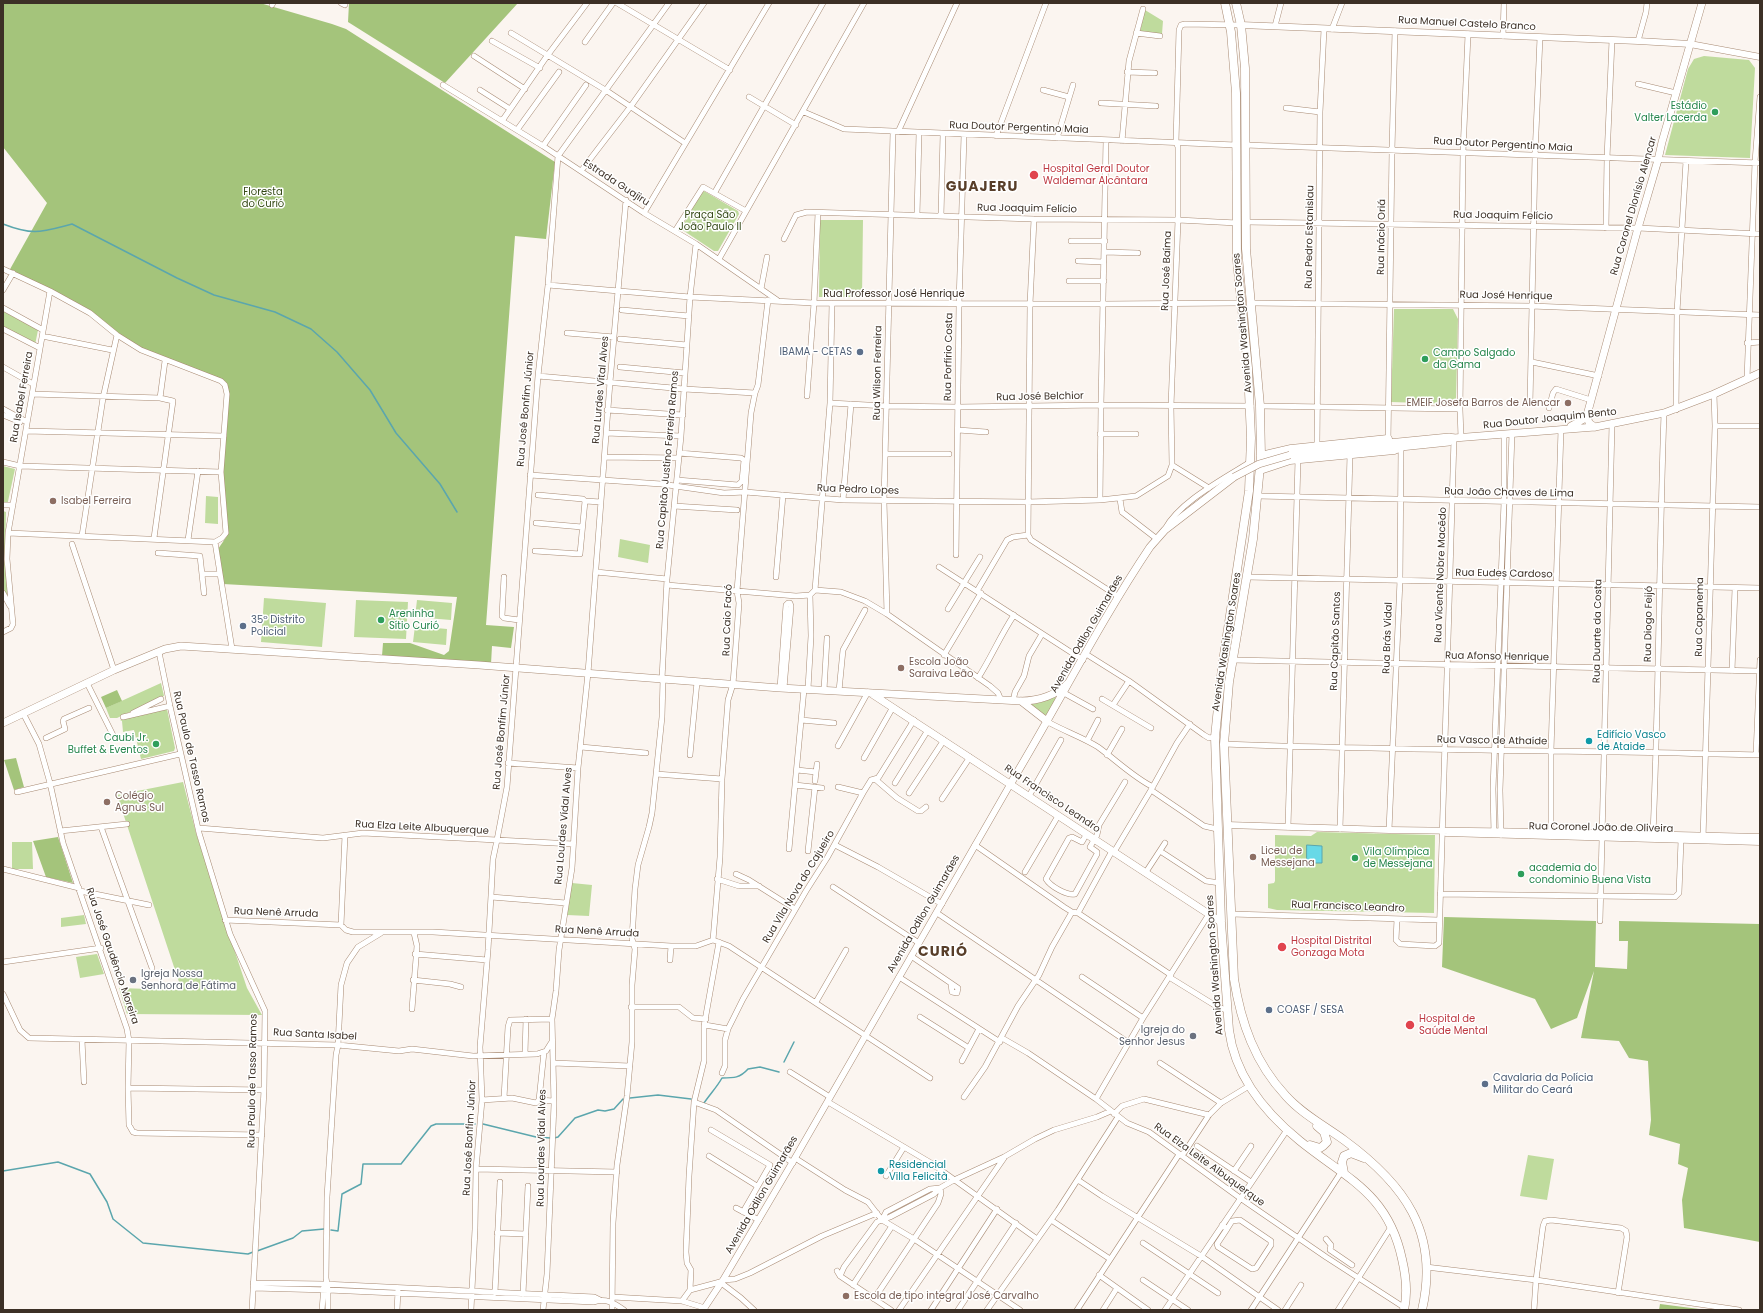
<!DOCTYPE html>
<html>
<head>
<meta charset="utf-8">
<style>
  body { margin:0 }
  #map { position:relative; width:1763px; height:1313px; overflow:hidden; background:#fbf5f0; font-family:Poppins,sans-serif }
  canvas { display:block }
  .frame { position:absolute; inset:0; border:4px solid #3c3026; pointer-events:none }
</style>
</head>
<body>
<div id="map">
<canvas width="1763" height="1313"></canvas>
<div class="frame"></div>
</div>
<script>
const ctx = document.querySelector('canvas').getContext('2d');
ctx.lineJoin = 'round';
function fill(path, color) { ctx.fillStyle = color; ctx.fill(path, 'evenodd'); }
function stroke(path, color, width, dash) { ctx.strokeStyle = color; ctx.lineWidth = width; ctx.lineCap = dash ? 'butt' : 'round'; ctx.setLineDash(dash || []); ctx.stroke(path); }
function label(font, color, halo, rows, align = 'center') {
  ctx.font = font + ' Poppins,sans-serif'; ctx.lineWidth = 3; ctx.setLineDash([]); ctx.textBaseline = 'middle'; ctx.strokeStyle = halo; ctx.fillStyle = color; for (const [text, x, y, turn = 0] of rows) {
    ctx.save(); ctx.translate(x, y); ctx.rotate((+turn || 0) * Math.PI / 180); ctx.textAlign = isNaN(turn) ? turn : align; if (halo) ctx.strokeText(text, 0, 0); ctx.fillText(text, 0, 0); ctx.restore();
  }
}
const green = new Path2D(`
  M1145,10L1163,21L1162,34L1141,33L1140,31Z
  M1704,56L1749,60L1755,68L1750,158L1665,155L1688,69L1694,59Z
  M704,191L738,211L739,214L718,251H714L681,229L700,194Z
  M820,220H863L862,297H819Z
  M1394,309H1453L1458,319L1456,399L1453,404L1391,402Z
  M3,311L38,330L35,345L3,327Z
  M3,466L15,469L7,506H3Z
  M206,496L218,497V524L205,523Z
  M3,511L6,512L5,550L9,598L3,588Z
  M620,539L650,545L648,563L618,557Z
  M264,598L326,603L322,647L261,642Z
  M356,600L408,602L406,639L354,637Z
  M417,600L452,603L451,620L415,617Z
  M415,626L447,629L446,645L413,642Z
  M161,683L164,696L117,718H110L106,708Z
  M1054,696L1056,698L1046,716L1030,704Z
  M167,709L175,748L174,751L141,759L134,730L123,732L122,721L120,720Z
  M183,782L196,833L224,919L247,988L262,1015L127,1014L119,988L181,990V988L117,795Z
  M1317,832L1435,835L1434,913L1277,910L1268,908V884L1274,883L1275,881V835L1311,836Z
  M12,842H32L33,869H12Z
  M572,883L592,885L589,916L567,915Z
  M84,915L86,924L61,927V918Z
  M97,954L104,974L80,978L76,957Z
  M1528,1155L1554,1159L1547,1200L1520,1196Z`);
const forest = new Path2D(`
  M3,3H260L332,24L346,29L555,162L546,239L515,236L486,625L514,627L511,648L492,646L491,664L382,656L383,643H410L444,655L449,651L457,597L223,584L218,549L227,536L222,469L226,382L155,357L112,334L92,314L9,271L47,203L3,147Z
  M349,3H518L445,83L348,22Z
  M117,690L122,701L106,708L101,697Z
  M16,758L24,787L14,790L4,760Z
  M58,837L73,883L46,877L33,841Z
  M1444,917L1596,921L1595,967L1627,969L1628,941H1619V921L1760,924V1242L1684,1228L1682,1200L1688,1168L1678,1164L1680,1144L1649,1135L1651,1120L1648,1061L1629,1058L1619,1041L1581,1038L1594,971L1577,1018L1551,1029L1535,999L1442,967Z
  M1660,1304L1707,1310H1659Z`);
const water = new Path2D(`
  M1307,845L1322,846V863H1307Z`);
const stream = new Path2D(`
  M3,224C34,236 41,232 72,224L177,278L214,295L275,312L311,329L337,352L370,390L396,433L440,484L457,512
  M784,1062L794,1042
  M630,1098L658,1095L691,1099
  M704,1103C710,1094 717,1087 722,1078C734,1078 740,1078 748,1069L760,1067L779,1072
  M483,1124L536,1137L551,1138
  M554,1138L558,1137L575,1118L598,1110L605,1111L614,1109L623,1099
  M3,1171L58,1162L90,1174L107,1202L113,1219L143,1243L248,1254L253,1252
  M331,1230L338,1231L342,1194L361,1184L363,1164H401L431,1126L436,1124H475
  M257,1251L293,1238L302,1231L324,1229`);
const minor = new Path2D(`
  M341,3L345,5
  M617,3L730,70
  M272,5L273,3
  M1275,26L1281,3
  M1332,29L1342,3
  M511,33L607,91L685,143
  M1136,33L1160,36
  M1503,36L1504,3
  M492,41L540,68
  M1638,41L1646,12L1647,3
  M585,42L613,3
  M474,56L525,89
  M1127,72L1155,73
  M1638,84L1676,93
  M443,85L543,146L644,213L696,244L777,300
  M480,90L510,109
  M1043,90L1069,97
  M749,97L796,125
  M1101,103L1156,106
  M1286,108L1320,112
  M804,112L844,129L1236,145
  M502,121L547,56L587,3
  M517,130L559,72
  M898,132L957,3
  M996,136L1046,3
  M1057,138L1073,85
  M1122,141L1129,61L1143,9
  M1245,145L1760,163
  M543,146L586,85
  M581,171L631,106L704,3
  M715,192L823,3
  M644,213L769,3
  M917,216L919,133
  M941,216L943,134
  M1034,219L1030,304L1028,535L1031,540L1119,597
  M1246,222L1638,228L1760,234
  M1606,228L1607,158L1612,40
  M675,231L703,187L746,211
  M784,239L796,215L807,212L1034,219L1178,220L1237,223
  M1071,241H1105
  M1105,252L1138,253
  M719,259L864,3
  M1078,261L1104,262
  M3,269L50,291L90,313L117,335L141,350L221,381L225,385L227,394L221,472L226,533L222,538L215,542L232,649
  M1069,281H1104
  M548,285L690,297L814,303L1103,304L1240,303
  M761,289L767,257
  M3,290L13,273
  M1251,303L1531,306L1760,315
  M3,308L43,330
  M622,310L689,316
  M3,329L40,348
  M567,333L614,337
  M42,336L112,350
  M620,339L687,345
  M1747,343L1760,342
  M1532,362L1599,376
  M3,367L33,384
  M620,367L685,373
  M538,376L684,389L755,393
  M1747,379L1755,162L1760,97
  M32,394L160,398L173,401L154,538
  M807,396L814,303L818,213
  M160,398L165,361
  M830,403L886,406L958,407L1101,405L1251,406
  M1530,404L1535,156L1540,37
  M1260,406L1460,409
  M1549,408L1553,393L1556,389L1591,400
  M3,409L27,422
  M607,410L683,415
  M1676,410L1677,312L1686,161
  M3,415L20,422
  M1715,426H1760
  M958,430L986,432
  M26,431L224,436
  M606,433L681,436
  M1100,434H1136
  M1461,438L1460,409L1463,152L1468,34
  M1388,442L1392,150L1395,31
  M1317,445L1320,112L1324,29
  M885,454H949
  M605,457L679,458
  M3,462L20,466L221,472
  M1172,465L1209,488
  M530,475L661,484L724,493L745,492L843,500L1027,502L1100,500L1136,496L1168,476L1172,465L1171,406L1178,220V147L1176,142L1179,30L1181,25L1185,24L1241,25
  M677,480L738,485L742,481L744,460L741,458L679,453
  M1258,496L1760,507
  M1120,499L1122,512L1157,539
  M843,500L851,404
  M1100,500L1101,405L1106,140
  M585,501L601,502
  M3,505H13
  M674,506L737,510
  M536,523L582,527
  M1165,529C1180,501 1224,479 1250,462
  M8,533L215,542
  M82,536L103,398L117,335
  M188,540L198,471
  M72,544L114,670
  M535,551L580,554L585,501L583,499L538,495
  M158,553L200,556L204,593
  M956,555L959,304L964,135
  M939,567L1083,660
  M596,572L667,579
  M202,574H220
  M504,577L502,616L504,618L519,620
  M776,577L783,495
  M1247,577L1760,588
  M667,585L796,596L810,595L815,590L841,592L865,601L887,614L990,686L998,693L1001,700
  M815,590L830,403L832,303
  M977,591L1007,540L1013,537L1028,535
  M3,593L10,606
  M948,609L980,557
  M887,614L884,501L893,132
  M3,632L11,628L13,624L7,559L8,533L50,291
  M159,652L170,706L199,833L230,934L265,1011L264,1090L252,1310
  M1086,654L1129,681L1204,735L1209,738L1215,737
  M944,655L981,593
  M1233,660L1760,671
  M1732,671L1735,588
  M978,678C991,658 1000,636 1014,615
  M662,679L667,579L681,436L690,297L696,244
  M87,683L113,735
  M780,688L786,605L788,603H790L791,606L784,688
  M808,689L811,636L810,595
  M824,690L827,638
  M839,691L843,650L865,610
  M1064,693L1093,709
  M1102,699L1151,728
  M1013,701L1015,692L1024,676L1029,656L1042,634
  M1113,705L1129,681
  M23,713L39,744L50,783L63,843L127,1029L129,1041L128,1088L129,1125L133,1132L137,1133L262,1135
  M133,713L161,699
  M123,717L170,706
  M801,720L834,723
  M1048,722C1064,731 1084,738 1098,747C1116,760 1133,777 1153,787
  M46,738L65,729L63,721L64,719L89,708
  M1087,741L1098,720
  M1224,744C1403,751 1581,750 1760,755
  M838,746L868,692
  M581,747L646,753
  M690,755L697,682
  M1107,755L1122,729
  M1756,755L1760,660
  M864,758L893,707
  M508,763L578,768
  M797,770L816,772
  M656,774L722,779
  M875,779L897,798L918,811H921L926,807
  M815,781L817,764
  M895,783L928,730
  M795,785L822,788
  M838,787L863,793
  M1151,790L1204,826L1217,829
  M17,792L180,754
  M909,793L944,740
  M1029,796L1061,740
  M942,799L970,757
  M101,827L152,968
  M1288,827L1298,459
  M199,828L323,838L363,833L573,844
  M1340,829L1350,454
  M1389,830L1400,580L1401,447
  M60,831L127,824
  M1494,834L1493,789L1504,502V434
  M1551,834V751L1561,429
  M1653,834C1659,694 1659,554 1664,413
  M1086,835L1082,842L1072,837L1069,838L1046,879C1050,886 1067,896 1075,894L1097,854V852L1090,847L1097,835L1099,825L1125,782
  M1501,835L1500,790L1512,433
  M1703,839L1715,426L1714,394
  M835,845L878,867L942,904
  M975,845L1064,907L1072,912L1078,913L1171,975
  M789,849L804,689
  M808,851L815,787
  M1160,851L1206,881L1220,883
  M1114,852L1151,790L1177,743L1190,724
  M3,869L79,888
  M1025,872L1058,816
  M1146,872L1165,843
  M736,874L749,880L795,909
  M717,879L739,886H759
  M833,887L919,943
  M80,891L149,905
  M1440,894L1675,897L1679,893L1681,840
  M491,897L566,903
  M937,913L1129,1043
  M1078,913L1112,851
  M1231,914L1439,920
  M1397,919L1396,940L1400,944L1435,946L1439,943L1454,438
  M225,920L341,925L346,930L353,932H433L671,946H696L713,940L729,946L930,1078
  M1600,921L1612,424
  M341,925L345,835
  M713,940L720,857L722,779L728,700L733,684L739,603L737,591L751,413L755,393L758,385L768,300
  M415,954L487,960
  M911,956L958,988L957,993L952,992L951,984
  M670,960L671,946
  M3,962L101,948
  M899,977L1000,1042
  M1082,977L1143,1018
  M1169,977L1216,1006L1226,1010
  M413,980L450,984L461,987
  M3,994L20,1030L29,1038L338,1045L399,1051L412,1049L473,1056L537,1054L546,1051L551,1043
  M816,1002L846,950
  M631,1007H679L693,1018L706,1019
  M412,1009L417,946L414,933
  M920,1017L969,1048
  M705,1025L728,1029
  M1002,1038L1028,1053L1096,1099L1127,1123L1149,1132L1240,1198L1326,1257L1405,1308
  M82,1040L84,1082
  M525,1054L526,1019
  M962,1061L979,1029
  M553,1063L630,1066
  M1160,1063L1221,1103
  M790,1072L830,1097
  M722,1073L725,1066V1040L728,1029L743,999L806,891L827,858L863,793L871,780L878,778L880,775L914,720
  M128,1088L264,1090
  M964,1097L985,1067L1018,1006L1039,975L1052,947L1072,912
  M504,1098L508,1027L510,1020L552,1019
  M1096,1099L1143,1018L1209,914
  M482,1100L512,1098L536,1103L539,1100L553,1101
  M539,1100L544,1052
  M694,1102L716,1110L793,1163
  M828,1102L931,1163L1037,1239
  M1114,1114L1122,1106L1144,1099L1209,1115
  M711,1130L770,1165L743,1212
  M1197,1146L1251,1182
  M709,1156L757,1186
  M795,1158L845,1190L868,1202L882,1220L914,1239L1020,1310
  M476,1169L617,1172
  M1234,1171L1251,1146
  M886,1176L904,1147
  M1078,1180L1102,1196L1201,1256L1278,1310
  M736,1208L759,1220
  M882,1220L886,1212L930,1189L940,1188
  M1054,1222L1110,1259
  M1222,1225L1227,1229L1232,1221L1240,1220L1271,1241V1245L1256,1268L1252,1269L1218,1247L1217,1244L1227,1229
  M497,1233L526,1234
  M1326,1239L1331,1245L1330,1250L1352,1265
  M1143,1243L1218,1293
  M1426,1267L1536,1280L1739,1310
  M837,1271L840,1276L891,1310
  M1099,1275L1148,1310
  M840,1276L844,1267L877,1222L890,1217L934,1194L940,1188L954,1180L1004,1157L1035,1139L1054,1130L1097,1117L1111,1111
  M723,1280L735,1279L750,1273L822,1236L877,1213
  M1143,1280L1188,1310
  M253,1283L324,1284L594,1297L600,1300
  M853,1285L892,1226
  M253,1288L328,1290L594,1302C606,1298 614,1303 624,1310
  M690,1290L720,1282L741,1298L754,1310
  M495,1293L500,1182
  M523,1294L528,1186
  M613,1297L682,1301L705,1308
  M874,1299L938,1203L941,1194L940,1188
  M682,1301L690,1290L691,1270L687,1263L686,1252L689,1176L694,1102L704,1061V1026L719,942
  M322,1310L324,1286
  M328,1310V1290L326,1278L327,1197L336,1055L338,1045L341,985L347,963L358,947L381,933
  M397,1310L398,1291
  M471,1310L475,1229L476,1169L482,1100L480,1047L488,950L493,859L497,840L507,787L538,376L548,285L558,156L669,3
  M543,1310L547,1274L554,1104L552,1019L556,991L559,950L572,868L578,768L588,673L610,382L626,200
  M612,1310L613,1223L617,1165L627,1096L632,1042V985L635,949L632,939L635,889L638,865L649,827L652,813L662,717L663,679
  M899,1310L1004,1158
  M931,1310L997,1209
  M958,1310L1016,1223
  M987,1310L1058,1210L1118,1117
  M1077,1310L1178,1156L1184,1153L1209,1115L1221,1103L1249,1086
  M1103,1310L1117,1288
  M1165,1310L1287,1130
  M1251,1310L1342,1171
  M1285,1310L1301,1285
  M1338,1310L1391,1227
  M1534,1310L1536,1280L1543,1226L1545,1221L1551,1220L1621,1228L1626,1231L1627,1237L1618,1293`);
const tertiary = new Path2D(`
  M1241,25L1638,41L1690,44L1760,57
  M1227,825L1389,830L1551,832L1760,837
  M1446,833L1760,842
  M703,1310L723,1280L795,1158L1011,783`);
const secondary = new Path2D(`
  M1571,426L1584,419L1587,415
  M1595,427L1589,423L1587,415L1638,228L1658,160L1662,142L1702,3
  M1384,446L1388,443L1449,437L1454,438L1595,427L1664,413L1714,394L1760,373
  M1290,455L1384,446L1391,448L1449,442L1454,438
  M872,694L1221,922
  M1021,701L1048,722
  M3,723L114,670L165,649L181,646L479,665L780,688L1021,701C1038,701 1058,695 1069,682
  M1011,783C1058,705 1099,623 1150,547L1165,530L1234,477`);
const trunk = new Path2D(`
  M1225,3L1231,32L1236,93L1237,260L1248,368L1251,438L1249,491L1222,668L1215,737L1221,922L1229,1030C1235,1076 1264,1112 1300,1141C1347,1179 1388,1193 1402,1259C1406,1276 1408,1293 1404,1310
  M1236,3L1241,25L1245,68L1246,249L1260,406L1261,456L1253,539L1229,682L1224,744L1234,979C1241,1023 1255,1063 1286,1096C1302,1114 1325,1126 1344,1140C1404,1184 1440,1232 1422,1310
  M1261,456L1291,449L1388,439
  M1260,470L1290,460L1394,450L1401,447
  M1310,1145L1320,1148L1323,1146L1327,1142L1324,1132L1317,1126
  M1344,1173L1342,1162L1344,1156L1351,1153L1364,1158`);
const secondaryBridge = new Path2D(`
  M1234,477L1259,464L1290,455`);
const markers = [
  [1715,112,4,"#2e9e5b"],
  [1034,175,5,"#e0444e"],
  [860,352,4,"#5c6f8a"],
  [1425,359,4,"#2e9e5b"],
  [1568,403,4,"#8d6e63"],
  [53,501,4,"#8d6e63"],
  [381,620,4,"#2e9e5b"],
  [243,626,4,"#5c6f8a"],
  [901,668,4,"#8d6e63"],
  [1589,741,4,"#0f9aa8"],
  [156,744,4,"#2e9e5b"],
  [107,802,4,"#8d6e63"],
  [1253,857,4,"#8d6e63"],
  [1355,858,4,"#2e9e5b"],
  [1521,874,4,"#2e9e5b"],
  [1282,947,5,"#e0444e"],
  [133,980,4,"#6b7280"],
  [1269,1010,4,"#5c6f8a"],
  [1410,1025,5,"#e0444e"],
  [1193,1036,4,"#6b7280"],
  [1485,1084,4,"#5c6f8a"],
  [881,1171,4,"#0f9aa8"],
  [846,1296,4,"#8d6e63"]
];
const streetNames = [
  ["Rua Manuel Castelo Branco",1467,24,3],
  ["Rua Doutor Pergentino Maia",1019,128,2],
  ["Rua Doutor Pergentino Maia",1503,145,3],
  ["Estrada Guajiru",616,183,33],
  ["Rua Coronel Dionísio Alencar",1634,206,-74],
  ["Rua Joaquim Felício",1027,209,1],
  ["Rua Joaquim Felício",1503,216,1],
  ["Rua Pedro Estanislau",1310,237,-89],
  ["Rua Inácio Oriá",1382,237,-89],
  ["Rua José Baíma",1167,271,-88],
  ["Rua Professor José Henrique",894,294],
  ["Rua José Henrique",1506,296,1],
  ["Avenida Washington Soares",1243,323,-95],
  ["Rua Porfírio Costa",949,357,-89],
  ["Rua Wilson Ferreira",878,373,-89],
  ["Rua Lurdes Vítal Alves",601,390,-85],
  ["Rua Isabel Ferreira",22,397,-80],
  ["Rua José Belchior",1040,397,-1],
  ["Rua José Bonfim Júnior",526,409,-85],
  ["Rua Doutor Joaquim Bento",1550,419,-6],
  ["Rua Capitão Justino Ferreira Ramos",668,460,-85],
  ["Rua Pedro Lopes",858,490,2],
  ["Rua João Chaves de Lima",1509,493,1],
  ["Rua Eudes Cardoso",1504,574,1],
  ["Rua Vicente Nobre Macêdo",1441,575,-88],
  ["Rua Capanema",1700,617,-89],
  ["Rua Caio Facó",728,620,-88],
  ["Rua Diogo Feijó",1649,624,-89],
  ["Rua Duarte da Costa",1598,631,-89],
  ["Avenida Odilon Guimarães",1087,634,-60],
  ["Rua Brás Vidal",1388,638,-88],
  ["Rua Capitão Santos",1336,641,-88],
  ["Avenida Washington Soares",1227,642,-81],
  ["Rua Afonso Henrique",1497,657,1],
  ["Rua José Bonfim Júnior",502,732,-85],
  ["Rua Vasco de Athaíde",1492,741,1],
  ["Rua Paulo de Tasso Ramos",191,757,77],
  ["Rua Francisco Leandro",1052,799,34],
  ["Rua Lourdes Vídal Alves",564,826,-85],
  ["Rua Elza Leite Albuquerque",422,828,3],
  ["Rua Coronel João de Oliveira",1601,828,1],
  ["Rua Vila Nova do Cajueiro",799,887,-59],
  ["Rua Francisco Leandro",1348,907,2],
  ["Rua Nenê Arruda",276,913,2],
  ["Avenida Odilon Guimarães",924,914,-60],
  ["Rua Nenê Arruda",597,932,3],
  ["Rua José Gaudêncio Moreira",112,956,71],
  ["Avenida Washington Soares",1215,965,-94],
  ["Rua Santa Isabel",315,1035,3],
  ["Rua Paulo de Tasso Ramos",253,1081,-89],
  ["Rua José Bonfim Júnior",470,1138,-87],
  ["Rua Lourdes Vídal Alves",542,1148,-89],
  ["Rua Elza Leite Albuquerque",1209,1165,36],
  ["Avenida Odilon Guimarães",762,1195,-60]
];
const leisureNames = [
  ["Estádio",1707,106,"right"],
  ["Valter Lacerda",1707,118,"right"],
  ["Campo Salgado",1433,353],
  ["da Gama",1433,365],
  ["Areninha",389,614],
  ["Sítio Curió",389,626],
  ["Caubi Jr.",148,738,"right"],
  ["Buffet & Eventos",148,750,"right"],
  ["Vila Olímpica",1363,852],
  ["de Messejana",1363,864],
  ["academia do",1529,868],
  ["condominio Buena Vista",1529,880]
];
const healthNames = [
  ["Hospital Geral Doutor",1043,169],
  ["Waldemar Alcântara",1043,181],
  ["Hospital Distrital",1291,941],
  ["Gonzaga Mota",1291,953],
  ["Hospital de",1419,1019],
  ["Saúde Mental",1419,1031]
];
const parkNames = [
  ["Floresta",263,192],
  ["do Curió",263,204],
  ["Praça São",710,215],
  ["João Paulo II",710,227]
];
const serviceNames = [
  ["IBAMA - CETAS",852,352,"right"],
  ["35º Distrito",251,620],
  ["Policial",251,632],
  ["COASF / SESA",1277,1010],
  ["Cavalaria da Polícia",1493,1078],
  ["Militar do Ceará",1493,1090]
];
const educationNames = [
  ["EMEIF Josefa Barros de Alencar",1560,403,"right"],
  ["Isabel Ferreira",61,501],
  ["Escola João",909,662],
  ["Saraiva Leão",909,674],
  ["Colégio",115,796],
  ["Agnus Sul",115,808],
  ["Liceu de",1261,851],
  ["Messejana",1261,863],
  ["Escola de tipo integral José Carvalho",854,1296]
];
const cultureNames = [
  ["Edifício Vasco",1597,735],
  ["de Ataide",1597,747],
  ["Residencial",889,1165],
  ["Villa Felicità",889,1177]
];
const worshipNames = [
  ["Igreja Nossa",141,974],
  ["Senhora de Fátima",141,986],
  ["Igreja do",1185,1030,"right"],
  ["Senhor Jesus",1185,1042,"right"]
];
const districtNames = [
  ["GUAJERU",982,187],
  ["CURIÓ",943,952]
];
fill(green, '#bfdb9d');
fill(forest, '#a4c47b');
fill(water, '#68d9e7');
stroke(water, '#5ba6ad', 1);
stroke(stream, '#5ba6ad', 1.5);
stroke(minor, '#a88a73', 6);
stroke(tertiary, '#a88a73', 7);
stroke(secondary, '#a88a73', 8);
stroke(trunk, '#a88a73', 9);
stroke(minor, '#fff', 5);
stroke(tertiary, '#fff', 6);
stroke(secondary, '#fff', 7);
stroke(trunk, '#fff', 8);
stroke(secondaryBridge, '#a88a73', 8, []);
stroke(secondaryBridge, '#fff', 7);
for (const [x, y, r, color] of markers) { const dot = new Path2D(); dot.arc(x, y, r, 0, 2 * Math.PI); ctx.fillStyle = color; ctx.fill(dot); stroke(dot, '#fff', 1.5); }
label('10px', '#3c3026', '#fff', streetNames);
label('10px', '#27864d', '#fff', leisureNames, 'left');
label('10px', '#be3a42', '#fff', healthNames, 'left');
label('10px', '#344915', '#fff', parkNames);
label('10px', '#4e5e75', '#fff', serviceNames, 'left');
label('10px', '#785e54', '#fff', educationNames, 'left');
label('10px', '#0d838f', '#fff', cultureNames, 'left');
label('10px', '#5b616d', '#fff', worshipNames, 'left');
ctx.letterSpacing = '1px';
label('bold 14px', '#583e29', '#fff', districtNames);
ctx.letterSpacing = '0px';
</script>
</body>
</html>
